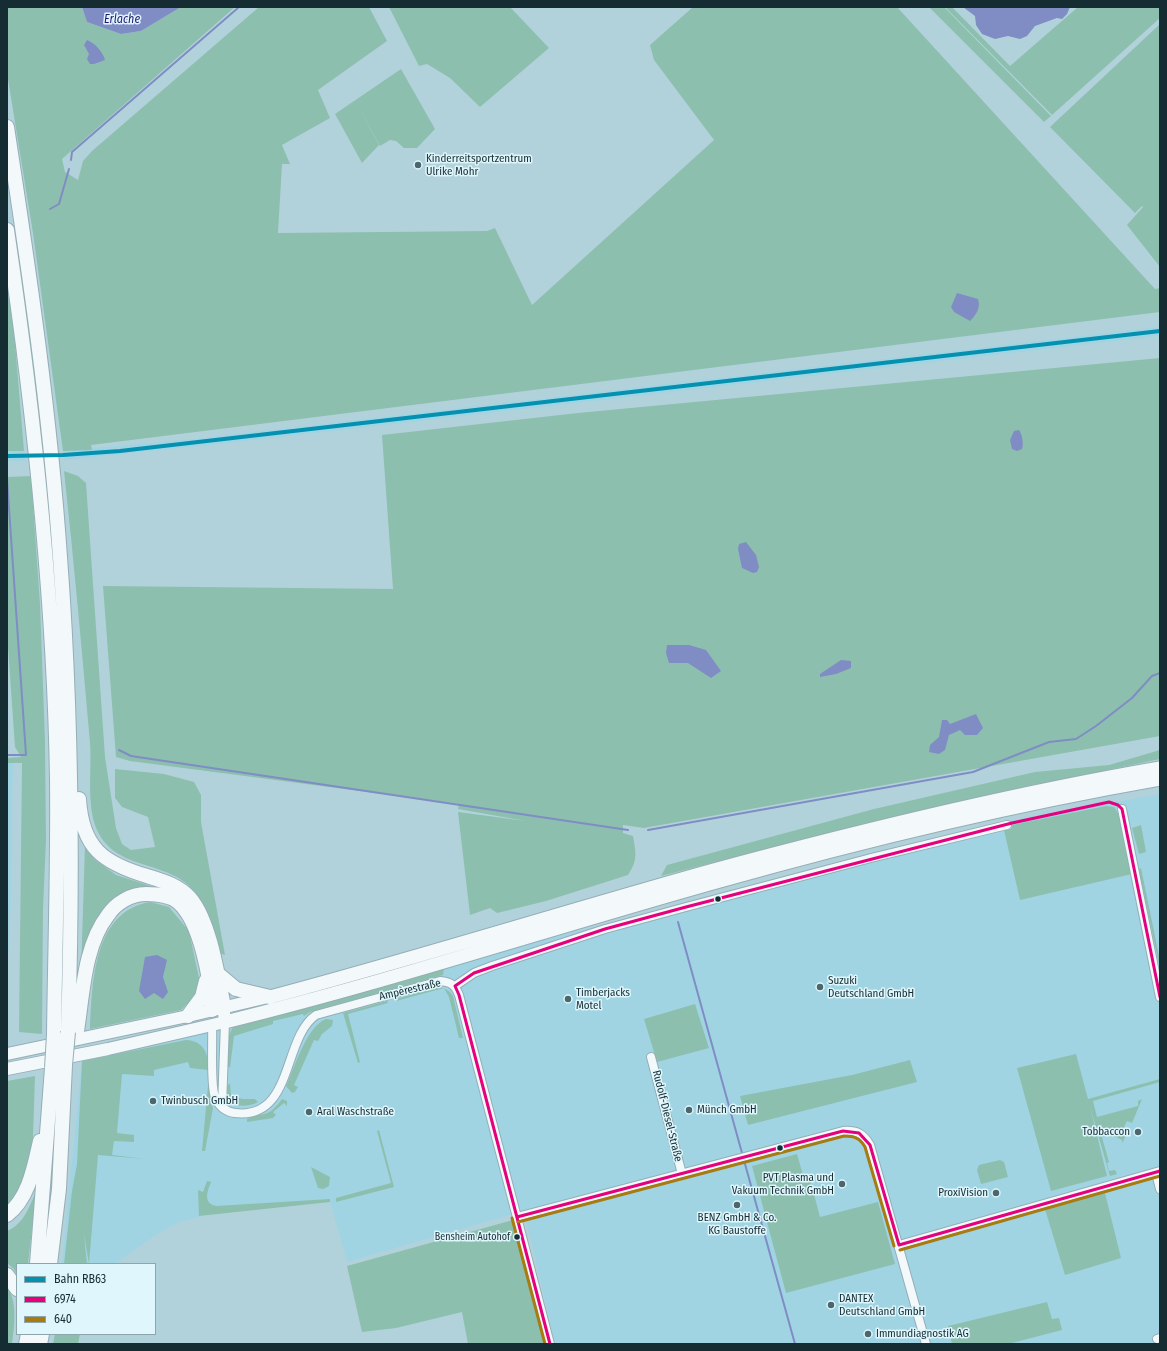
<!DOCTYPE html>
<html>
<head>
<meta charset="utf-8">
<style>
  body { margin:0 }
  #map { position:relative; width:1167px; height:1351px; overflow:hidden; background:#b2d2db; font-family:"Fira Sans Condensed",sans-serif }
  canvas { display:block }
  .frame { position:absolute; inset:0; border:8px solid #152c33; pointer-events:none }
  .legend { position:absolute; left:16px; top:1263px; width:140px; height:72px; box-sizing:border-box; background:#dff6fc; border:1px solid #8ea5ac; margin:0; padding:5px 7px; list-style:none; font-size:12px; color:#152c33 }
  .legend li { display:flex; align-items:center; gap:8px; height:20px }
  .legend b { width:20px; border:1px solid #8ea5ac }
</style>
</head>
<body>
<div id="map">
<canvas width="1167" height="1351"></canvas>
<div class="frame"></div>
<ul class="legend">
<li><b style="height:5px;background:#0490af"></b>Bahn RB63</li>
<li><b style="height:5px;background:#e5007d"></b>6974</li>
<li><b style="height:5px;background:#a87b12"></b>640</li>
</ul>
</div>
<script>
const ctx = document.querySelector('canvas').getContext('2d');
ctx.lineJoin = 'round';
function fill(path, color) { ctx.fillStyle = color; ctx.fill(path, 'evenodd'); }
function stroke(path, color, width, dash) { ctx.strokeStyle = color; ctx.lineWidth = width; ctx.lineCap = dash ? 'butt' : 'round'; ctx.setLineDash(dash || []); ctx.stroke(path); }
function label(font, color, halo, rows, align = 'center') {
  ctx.font = font + ' "Fira Sans Condensed",sans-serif'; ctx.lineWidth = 3; ctx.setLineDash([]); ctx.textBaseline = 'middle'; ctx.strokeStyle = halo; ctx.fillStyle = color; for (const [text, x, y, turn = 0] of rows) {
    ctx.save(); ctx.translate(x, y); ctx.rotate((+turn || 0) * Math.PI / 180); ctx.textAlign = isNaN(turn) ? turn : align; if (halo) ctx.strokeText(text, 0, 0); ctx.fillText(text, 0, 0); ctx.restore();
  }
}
const built = new Path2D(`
  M1160,327V336L229,443L65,460L63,451L202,438Z
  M7,451H24L26,461H7Z
  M7,760H13L11,902L8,960H7Z
  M1160,794V1344H555L524,1211L347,1262L330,1202L214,1213L179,1222L156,1235L115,1264H62L82,1058L1003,822Z`);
const green = new Path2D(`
  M7,7H82L87,22L121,34L141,31L181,7H235L62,159L65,172L78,180L83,161L92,151L259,7H369L387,41L318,90L330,118L282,145L290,164H282L278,233L487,231L495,228L532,305L714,140L654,60L650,45L693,7H897L1155,289L1160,288V312L91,445L92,450L63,451L33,233L7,73Z
  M389,7H510L549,48L480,107L450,78L427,64L419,66Z
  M929,7H944L1051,116L1044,122Z
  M945,7H952L1010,66L1078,7H1160V18L1052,115Z
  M1160,24V267L1127,225L1143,207L1118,183L1142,206L1135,213L1050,127Z
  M401,69L435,129L417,148H404L396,141L390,140L380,146L357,104L379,145L362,163L335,114Z
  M7,287L14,331L24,451H7Z
  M1160,358V736L644,828L623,825V833L633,836C636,853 638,860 628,875L546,901L497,913L490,908L470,915L458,812L526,821L458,809L459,804L130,761L116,757L103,586L393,589L382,435L578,413Z
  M64,471L78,476L86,483L105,757L116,828L122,844L131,850L155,847L148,817L122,807L115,798V769L164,774L194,782L201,795V822L225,955L218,953C212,932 207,908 194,891C168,859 116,872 97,830C86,805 92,770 90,743C82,652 74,562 64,471Z
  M31,476L40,604L45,740L46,840L43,909L42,1034L19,1032L22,763H7V758L21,757L15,747L7,633V477Z
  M1160,750V759C992,794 827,833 661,876L667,865L874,809L1035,772L1109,765Z
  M1106,806L1114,807L1118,813L1132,874L1020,900L1004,830L1011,829L1012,825Z
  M1141,825L1146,852L1139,854L1132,828Z
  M85,845L94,859L116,875L166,891L133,889L124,893L81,973Z
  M1141,868L1160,961V969L1139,869Z
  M150,902L169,907L189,931L199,978L198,989L191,1000L181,1010L90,1029C92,984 93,911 150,902Z
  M444,968L443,975L310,1012L304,1016L303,1014L273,1021V1024L234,1036L230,1068L228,1066V1038L233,1026Z
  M439,987C445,988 449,990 453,996L463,1038H459L449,997L444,988L396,1001V999Z
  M387,1001L388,1003L348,1014L360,1062L358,1063L343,1013Z
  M695,1004L709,1048L657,1062L644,1019Z
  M326,1019L333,1020L332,1026L322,1034L318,1041L314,1040L294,1085L298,1087L295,1092L292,1093L286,1086C295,1067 306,1027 326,1019Z
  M186,1040C204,1041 209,1054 208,1070L190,1068L188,1062L154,1070V1076L122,1074L117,1133L134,1135V1142L114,1141L112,1155L145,1159L98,1155L89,1264L84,1234L87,1264H64L72,1191L77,1164L82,1061Z
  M1076,1054L1088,1099L1160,1079V1082L1093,1101L1097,1117L1138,1106V1101L1142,1099L1132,1123L1127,1121L1122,1131L1127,1134L1122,1143V1140L1112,1135L1111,1137L1107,1132L1101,1134L1109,1162L1107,1163L1109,1171L1115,1170L1117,1174L1110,1176L1090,1107L1107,1176L1051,1191L1017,1068Z
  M910,1060L917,1082L748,1125L740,1096L852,1075Z
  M210,1064L211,1103L213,1108L205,1151H202Z
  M35,1076L33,1137L29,1174L7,1209V1081Z
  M230,1083L231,1096L243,1099H255L258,1102C249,1107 237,1107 228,1102L227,1086Z
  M282,1099L287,1101V1106L284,1103L273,1112L276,1115L273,1118L247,1122V1119C266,1111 267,1119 282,1099Z
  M379,1130L394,1187L336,1202V1198L391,1183L377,1131Z
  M797,1154L803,1175L810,1179L820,1217L878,1202L895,1264L786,1293L752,1166Z
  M1000,1160L1004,1162L1008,1177L981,1184L977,1170L979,1165Z
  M311,1167L330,1177L329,1186L323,1189L318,1188Z
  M207,1181L211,1182C207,1192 203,1203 216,1206L330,1199V1202L199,1216L198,1190L203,1192Z
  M36,1192L28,1264H17V1275L14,1269L7,1263V1231C24,1224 29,1207 36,1192Z
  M1105,1193L1121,1258L1065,1275L1045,1209Z
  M513,1220L546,1344H468L462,1312L396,1328L362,1332L347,1266Z
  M7,1288C18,1300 14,1329 12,1344H7Z
  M1047,1302L1052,1319L1059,1318L1062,1330L1008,1344H952L948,1326Z
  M55,1334H80L78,1344H53Z`);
const water = new Path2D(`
  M82,7H181L141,31L121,34L87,22Z
  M963,7H1070L1067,14L1062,19L1057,18L1035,26L1027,36L1020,39L1008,36L995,39L982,34L976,25L975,16Z
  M87,40C95,43 103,52 105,60L94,64H90L87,59L89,54L84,45Z
  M957,293L978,299C981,308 976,315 970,321L954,312L951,307Z
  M1019,430C1022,434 1024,444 1022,449L1017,451L1012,449L1010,440L1014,431Z
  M746,542L756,555L759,567L757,572L753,573L742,568L738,549L739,544Z
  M667,645H689L706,650L721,671L711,678L688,663H669L666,653Z
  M841,660L851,661V668L836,674L820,677V674Z
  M976,714L983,728L977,735H965L960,730L949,735L945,750L939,754L929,752L930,745L939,737L942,720H947L950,724Z
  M157,955L167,960L163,977L168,992L163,999L154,993L145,999L139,991L145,957Z`);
const stream = new Path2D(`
  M71,160L72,152L239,7
  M50,209L59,204L69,169
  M7,479L26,755H7
  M119,750L131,756L628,830
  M648,830L973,772L1049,742L1076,739L1096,726L1132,698L1152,676L1160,673
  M678,922L742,1153
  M745,1164L795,1344`);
const minor = new Path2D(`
  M1122,809L1160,997
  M455,986L474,973L492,966L605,929L686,907L871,858L1007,825
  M212,1024C213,1040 210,1085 215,1097C218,1106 226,1112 235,1113C294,1120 282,1038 316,1015L440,981C451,982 455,985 459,995L550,1344
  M651,1057L682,1174
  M222,1107L225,1022
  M1156,1173L1160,1189
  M517,1217L843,1131C856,1130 863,1133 870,1145L926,1344
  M899,1245L1160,1171
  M1157,1339L1160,1338`);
const primary = new Path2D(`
  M7,1054L188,1016L268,997
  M7,1069L108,1049L225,1022L224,1012`);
const trunk = new Path2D(`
  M270,997C417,958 563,912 710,871C858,831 1009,794 1160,768
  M225,1022C392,981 555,927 720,881C865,840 1012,805 1160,779`);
const motorway = new Path2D(`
  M7,127C29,270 50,413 60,557C72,716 73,874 68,1032
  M7,230C34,412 54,596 57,779C58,865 55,950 54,1035
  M79,799C82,848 103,863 147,876C163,881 178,885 190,898C210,921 218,977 224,1007
  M218,974L236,989L270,997
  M188,1016L202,997L206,981
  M77,1031C83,993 84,946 108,915C116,903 131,894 146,894C157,894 169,895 178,902C201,922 211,981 212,1010
  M7,1215C29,1198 34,1167 40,1141
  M37,1264L52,1068
  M50,1264L59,1189L65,1065
  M7,1275L17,1289
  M26,1344L28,1334
  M40,1344L42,1334`);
const motorwayBridge = new Path2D(`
  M65,1065L68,1032
  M52,1068L54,1035`);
const bus1 = new Path2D(`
  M517,1217L843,1131L859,1133L870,1145L899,1245L1160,1171
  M550,1344L459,995L455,986L474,973L605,929L686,907L1012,823L1109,802L1118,805L1122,809L1160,997`);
const bus2 = new Path2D(`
  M512,1218L545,1344
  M518,1222L844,1136C854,1136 860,1138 865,1147L894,1246
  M900,1250L1160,1176`);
const rail1 = new Path2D(`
  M7,456L63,455L120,451L1160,331`);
const markers = [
  [418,165,4,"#4c666e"],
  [718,899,3.5,"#152c33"],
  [820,987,4,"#4c666e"],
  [568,999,4,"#4c666e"],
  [153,1101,4,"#4c666e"],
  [689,1110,4,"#4c666e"],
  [309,1112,4,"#4c666e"],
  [1138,1132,4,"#4c666e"],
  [780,1148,3.5,"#152c33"],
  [842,1184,4,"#4c666e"],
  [996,1193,4,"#4c666e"],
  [737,1205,4,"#4c666e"],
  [517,1237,3.5,"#152c33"],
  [831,1305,4,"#4c666e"],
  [868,1334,4,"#4c666e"]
];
const busNames = [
  ["Bensheim Autohof",510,1237]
];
const poiNames = [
  ["Kinderreitsportzentrum",426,159],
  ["Ulrike Mohr",426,172],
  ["Suzuki",828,981],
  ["Deutschland GmbH",828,994],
  ["Timberjacks",576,993],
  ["Motel",576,1006],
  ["Twinbusch GmbH",161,1101],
  ["Münch GmbH",697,1110],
  ["Aral Waschstraße",317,1112],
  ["Tobbaccon",1130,1132,"right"],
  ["PVT Plasma und",834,1178,"right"],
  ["Vakuum Technik GmbH",834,1191,"right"],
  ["ProxiVision",988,1193,"right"],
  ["BENZ GmbH & Co.",737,1218,"center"],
  ["KG Baustoffe",737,1231,"center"],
  ["DANTEX",839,1299],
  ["Deutschland GmbH",839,1312],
  ["Immundiagnostik AG",876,1334]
];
const streetNames = [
  ["Ampèrestraße",410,990,-13],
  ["Rudolf-Diesel-Straße",667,1116,76]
];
const waterNames = [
  ["Erlache",122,20]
];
fill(built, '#a0d4e3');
fill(green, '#8dbfaf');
fill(water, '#7f8dc4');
stroke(stream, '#7f8dc4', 2);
stroke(minor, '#95aeb6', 10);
stroke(primary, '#95aeb6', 14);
stroke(trunk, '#95aeb6', 15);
stroke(motorway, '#95aeb6', 16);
stroke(minor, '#f3f8fa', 8);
stroke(primary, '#f3f8fa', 12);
stroke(trunk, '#f3f8fa', 13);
stroke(motorway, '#f3f8fa', 14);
stroke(motorwayBridge, '#95aeb6', 16, []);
stroke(motorwayBridge, '#f3f8fa', 14);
stroke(bus1, '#e5007d', 3);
stroke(bus2, '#a87b12', 3);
stroke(rail1, '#0490af', 4);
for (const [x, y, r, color] of markers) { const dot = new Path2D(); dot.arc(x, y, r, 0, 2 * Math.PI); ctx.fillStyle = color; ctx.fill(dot); stroke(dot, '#dff6fc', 1.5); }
label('10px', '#152c33', '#dff6fc', busNames, 'right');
label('11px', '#152c33', '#dff6fc', poiNames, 'left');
label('11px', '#152c33', '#dff6fc', streetNames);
label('italic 12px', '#21156f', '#dff6fc', waterNames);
</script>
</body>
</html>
